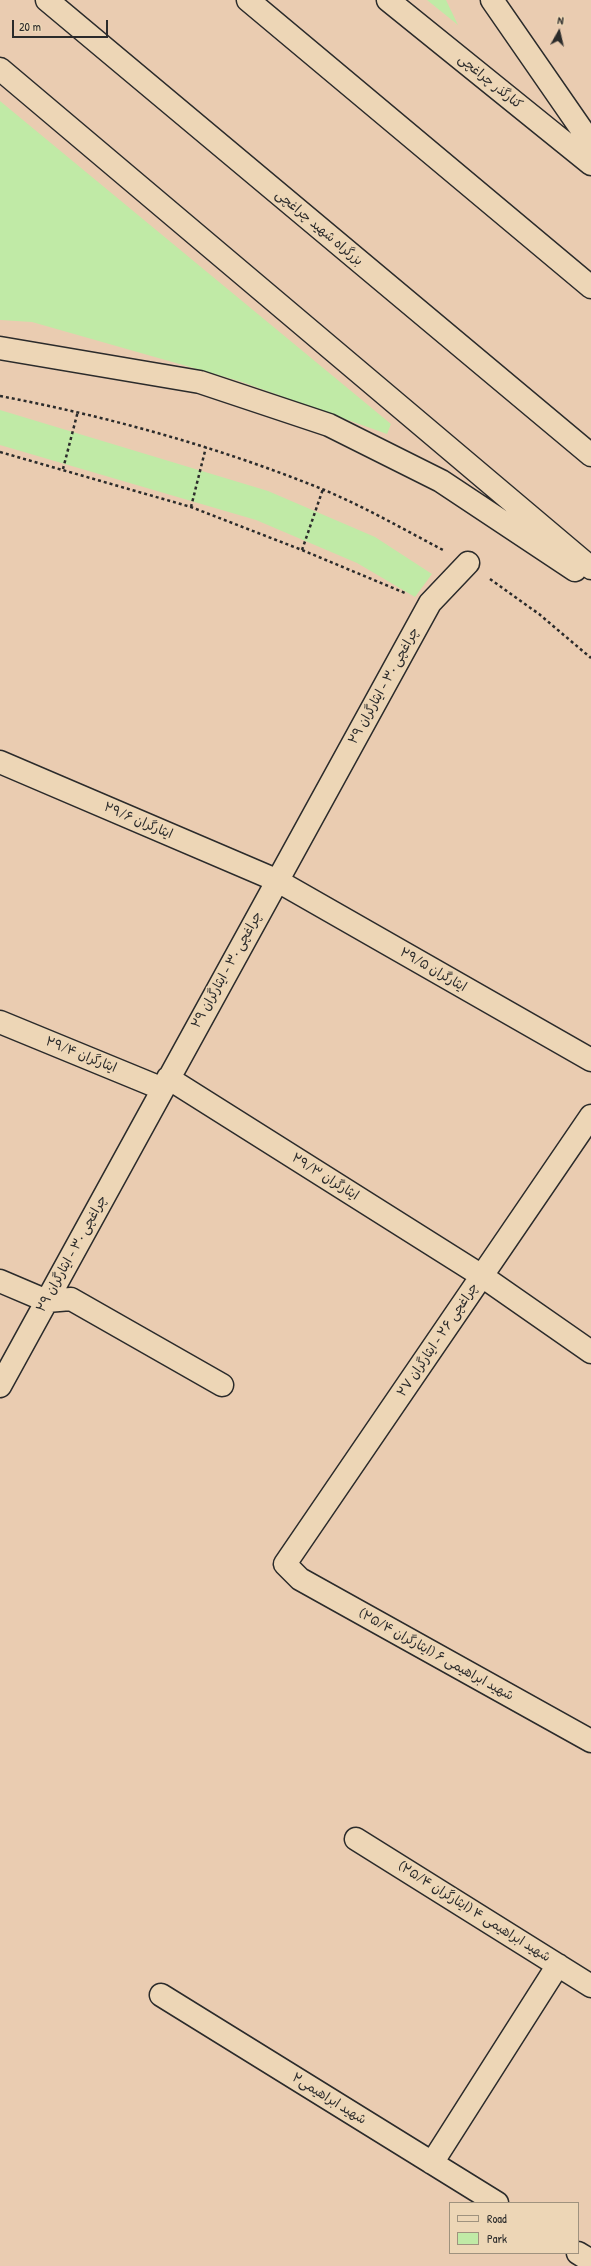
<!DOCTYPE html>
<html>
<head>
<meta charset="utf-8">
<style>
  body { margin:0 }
  #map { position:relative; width:591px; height:2266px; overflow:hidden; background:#eaccb1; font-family:"Patrick Hand",sans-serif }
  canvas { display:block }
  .legend { position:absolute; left:449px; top:2202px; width:130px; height:52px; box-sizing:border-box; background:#edd6b6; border:1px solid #9f927e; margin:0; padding:5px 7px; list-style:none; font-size:12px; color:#2b2b2b }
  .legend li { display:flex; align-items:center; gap:8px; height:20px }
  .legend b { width:20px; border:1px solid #9f927e }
  .north { position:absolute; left:539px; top:12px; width:40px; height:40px; -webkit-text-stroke:3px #edd6b6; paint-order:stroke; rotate:8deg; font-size:11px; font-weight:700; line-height:16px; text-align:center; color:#2b2b2b }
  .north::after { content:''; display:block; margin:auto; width:14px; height:18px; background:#2b2b2b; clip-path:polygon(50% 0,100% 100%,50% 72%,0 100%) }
  .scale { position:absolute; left:12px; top:20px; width:96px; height:18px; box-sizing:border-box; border:2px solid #2b2b2b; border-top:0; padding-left:5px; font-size:12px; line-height:14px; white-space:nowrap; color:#2b2b2b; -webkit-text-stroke:3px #edd6b6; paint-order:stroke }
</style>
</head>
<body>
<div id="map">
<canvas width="591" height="2266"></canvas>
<ul class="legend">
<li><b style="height:5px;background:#edd6b6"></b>Road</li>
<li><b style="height:11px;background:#c0eaa6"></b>Park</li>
</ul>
<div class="north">N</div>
<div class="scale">20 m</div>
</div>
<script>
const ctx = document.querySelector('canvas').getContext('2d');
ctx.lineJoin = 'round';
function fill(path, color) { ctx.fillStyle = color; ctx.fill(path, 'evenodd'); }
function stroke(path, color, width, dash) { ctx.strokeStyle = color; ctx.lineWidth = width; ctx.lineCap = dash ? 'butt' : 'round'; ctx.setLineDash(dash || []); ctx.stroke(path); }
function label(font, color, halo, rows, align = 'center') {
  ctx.font = font + ' "Patrick Hand","Playpen Sans Arabic",sans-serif'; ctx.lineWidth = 3.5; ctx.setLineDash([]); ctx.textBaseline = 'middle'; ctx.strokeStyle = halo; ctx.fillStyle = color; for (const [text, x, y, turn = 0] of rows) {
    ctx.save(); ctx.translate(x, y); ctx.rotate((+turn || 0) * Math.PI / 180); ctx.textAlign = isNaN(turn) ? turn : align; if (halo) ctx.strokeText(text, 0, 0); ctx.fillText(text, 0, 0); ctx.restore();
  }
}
const green = new Path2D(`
  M427,0H446L458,25Z
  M0,101L391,424L387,434L239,381L32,322L0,320Z
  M0,410L268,491L375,537L432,574L415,597L357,563L256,520L0,445Z`);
const path = new Path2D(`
  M0,396C110,417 218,447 322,489C363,506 403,529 443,550
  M0,452L191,507L302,550L405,593
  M63,469L78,411
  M191,507L206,447
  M302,550L323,489
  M490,579L539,614L591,658`);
const minor = new Path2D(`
  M0,762L276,880L591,1060
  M0,1022L163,1089
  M168,1078L482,1276L591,1352
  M591,1116L285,1564L300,1579L591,1741
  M0,1281L47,1301L71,1299L222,1385
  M0,1386L430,603L468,563
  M356,1839L591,1986
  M161,1995L497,2203
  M432,2163L558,1965
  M578,2253L591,2261`);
const secondary = new Path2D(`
  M388,0L591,164
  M492,0L591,143
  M0,69L591,568
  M0,348L200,382L329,425L441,481L575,570`);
const trunk = new Path2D(`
  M47,0L591,455
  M248,0L591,287`);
const streetNames = [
  ["کنارگذر چراغچی",490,82,39],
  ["بزرگراه شهید چراغچی",319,228,40],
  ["چراغچی ۳۰ - ایثارگران ۲۹",384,686,-61],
  ["ایثارگران ۲۹/۶",138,821,23],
  ["چراغچی ۳۰ - ایثارگران ۲۹",227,970,-61],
  ["ایثارگران ۲۹/۵",433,970,30],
  ["ایثارگران ۲۹/۴",81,1055,22],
  ["ایثارگران ۲۹/۳",325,1177,32],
  ["چراغچی ۳۰ - ایثارگران ۲۹",72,1254,-61],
  ["چراغچی ۲۶ - ایثارگران ۲۷",438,1340,-56],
  ["شهید ابراهیمی ۶ (ایثارگران ۲۵/۴)",436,1655,29],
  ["شهید ابراهیمی ۴ (ایثارگران ۲۵/۴)",474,1912,32],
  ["شهید ابراهیمی۲",329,2099,32]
];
fill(green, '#c0eaa6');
stroke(minor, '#2b2b2b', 25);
stroke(secondary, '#2b2b2b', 25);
stroke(trunk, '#2b2b2b', 25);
stroke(path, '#2b2b2b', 2.5, [3, 3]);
stroke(minor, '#edd6b6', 22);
stroke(secondary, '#edd6b6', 22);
stroke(trunk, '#edd6b6', 22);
label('13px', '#2b2b2b', '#edd6b6', streetNames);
</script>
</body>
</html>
